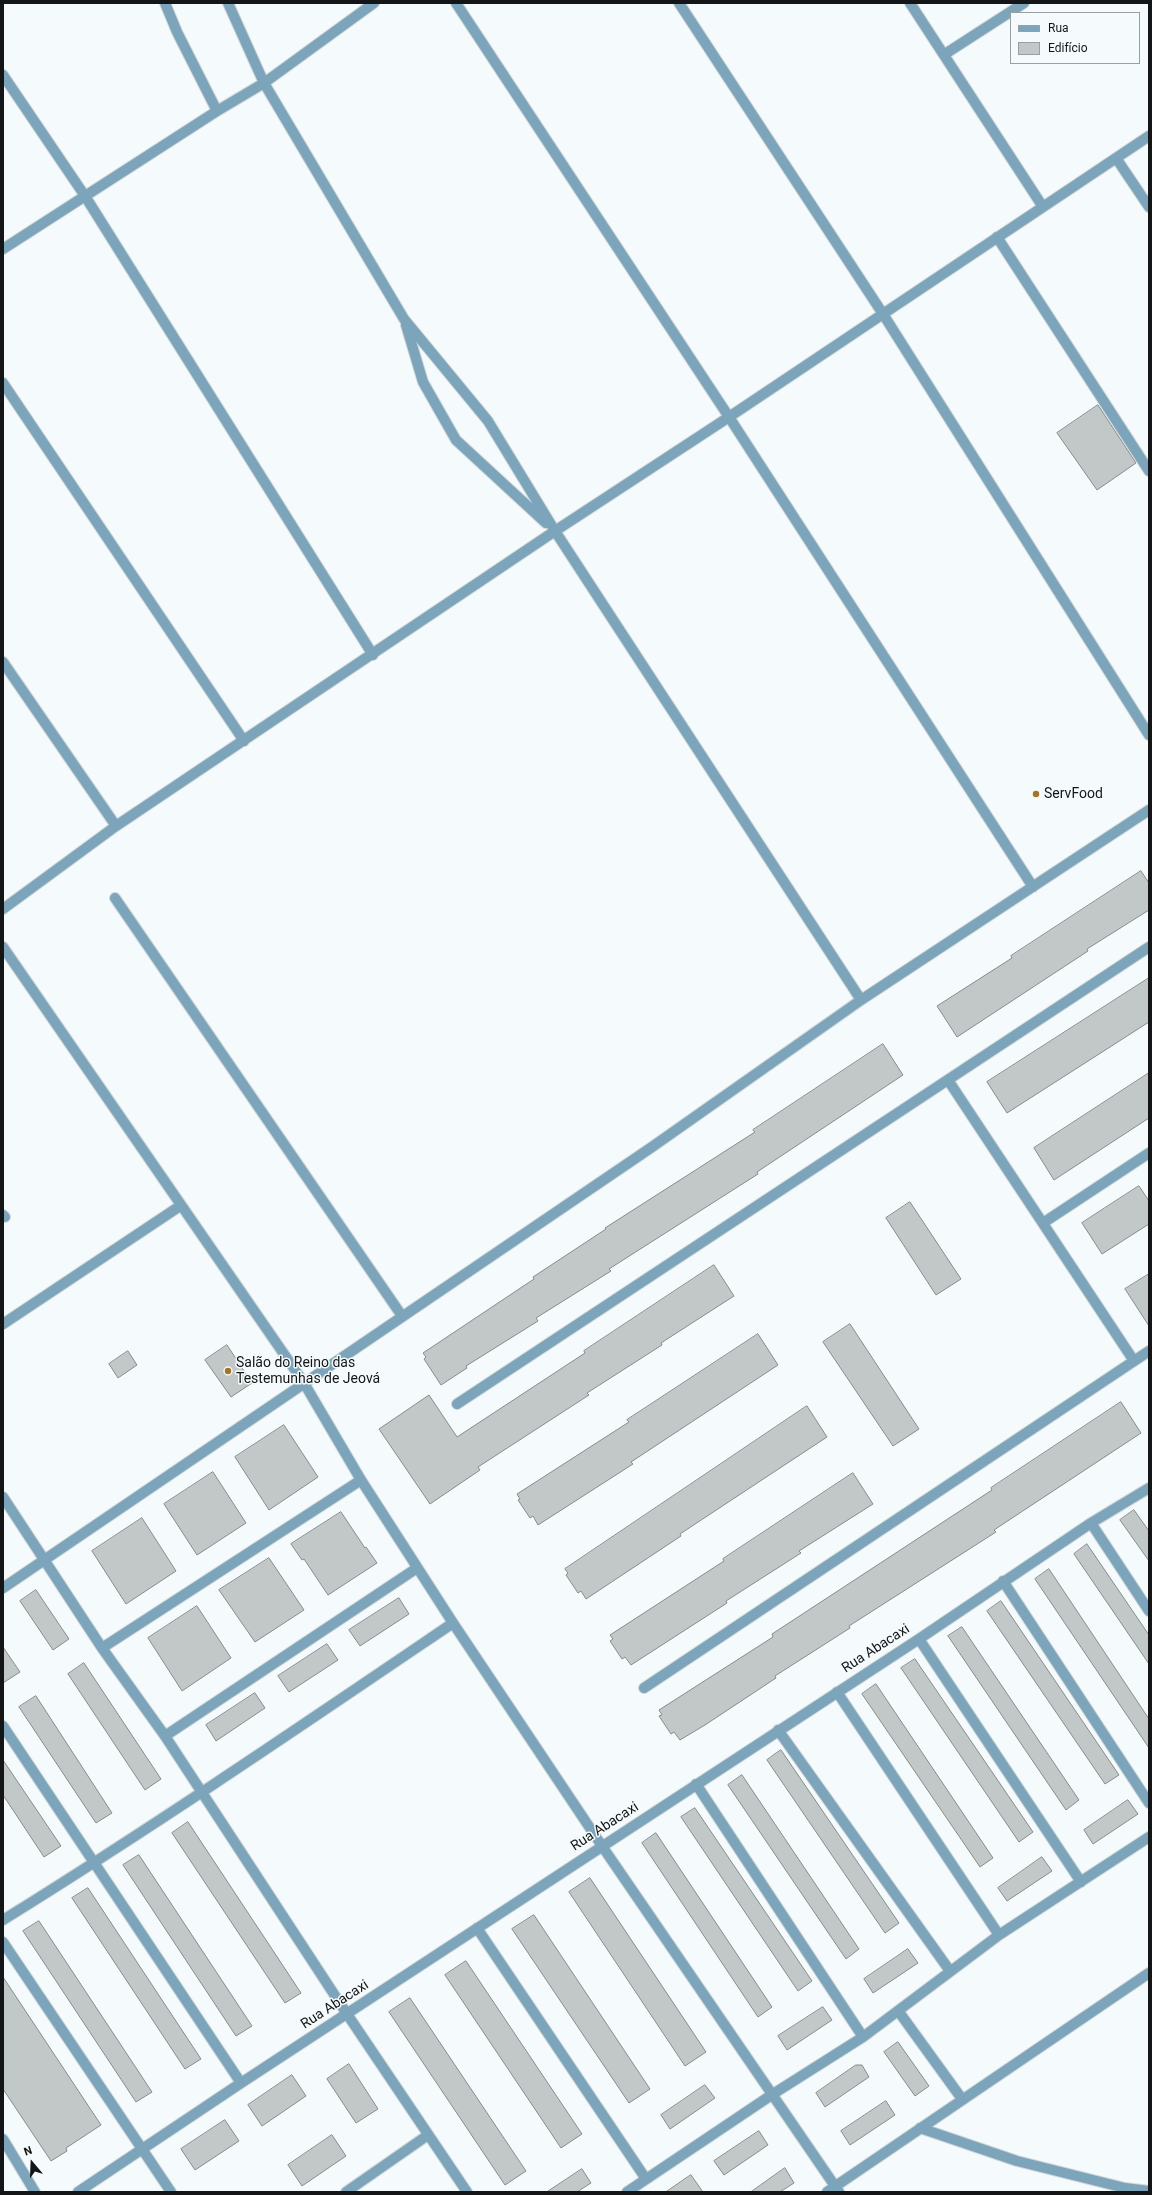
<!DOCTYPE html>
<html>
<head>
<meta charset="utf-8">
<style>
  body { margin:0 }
  #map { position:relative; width:1152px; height:2195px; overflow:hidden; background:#f5fbfc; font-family:Roboto,sans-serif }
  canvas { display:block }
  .frame { position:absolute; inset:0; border:4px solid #131516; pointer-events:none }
  .legend { position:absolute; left:1010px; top:12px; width:130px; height:52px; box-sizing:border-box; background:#f5fbfc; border:1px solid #9b9fa0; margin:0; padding:5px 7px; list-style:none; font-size:12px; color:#131516 }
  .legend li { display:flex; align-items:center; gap:8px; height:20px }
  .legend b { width:20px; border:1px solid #9b9fa0 }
  .north { position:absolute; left:12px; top:2143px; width:40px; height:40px; -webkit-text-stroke:3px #f5fbfc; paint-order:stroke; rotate:341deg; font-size:11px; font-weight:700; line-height:16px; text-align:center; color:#131516 }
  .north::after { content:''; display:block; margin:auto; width:14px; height:18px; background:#131516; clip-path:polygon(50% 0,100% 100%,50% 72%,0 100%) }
</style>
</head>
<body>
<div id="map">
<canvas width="1152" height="2195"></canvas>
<div class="frame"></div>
<ul class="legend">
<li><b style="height:5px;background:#7ca4bb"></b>Rua</li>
<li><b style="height:11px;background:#c2c8c7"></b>Edifício</li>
</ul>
<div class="north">N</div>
</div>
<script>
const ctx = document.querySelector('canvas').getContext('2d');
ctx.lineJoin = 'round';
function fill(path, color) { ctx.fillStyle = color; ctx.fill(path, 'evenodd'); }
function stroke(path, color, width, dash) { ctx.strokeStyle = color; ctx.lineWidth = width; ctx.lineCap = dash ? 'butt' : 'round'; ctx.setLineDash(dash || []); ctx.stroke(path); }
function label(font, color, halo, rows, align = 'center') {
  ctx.font = font + ' Roboto,sans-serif'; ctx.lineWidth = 3; ctx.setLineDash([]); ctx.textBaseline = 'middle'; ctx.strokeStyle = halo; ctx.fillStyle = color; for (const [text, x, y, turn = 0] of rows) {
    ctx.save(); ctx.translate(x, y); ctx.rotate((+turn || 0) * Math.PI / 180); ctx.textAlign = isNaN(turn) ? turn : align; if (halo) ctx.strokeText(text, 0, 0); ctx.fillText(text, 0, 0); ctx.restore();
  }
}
const building = new Path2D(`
  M1098,405L1136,463L1097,490L1057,433Z
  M1141,871L1149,883V910L1087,949L1088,951L957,1037L937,1006L1012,958L1011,956Z
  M1149,978V1022L1007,1113L987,1082Z
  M883,1044L903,1075L757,1172L758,1174L609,1269L611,1271L536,1318L538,1321L466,1366L467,1368L441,1385L424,1359L426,1357L423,1353L534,1279L533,1277L606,1229L605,1228L755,1132L753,1130Z
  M1149,1073V1118L1054,1180L1034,1148Z
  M1139,1186L1149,1201V1224L1102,1254L1082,1223Z
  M910,1202L961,1279L936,1295L886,1218Z
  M714,1265L734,1296L661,1343L662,1345L587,1393L589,1395L478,1467L480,1470L430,1504L379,1429L429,1395L457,1437L585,1353L584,1351Z
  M1149,1274V1326L1125,1289Z
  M850,1324L919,1429L893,1446L823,1342Z
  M758,1334L778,1365L631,1462L633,1464L538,1525L533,1516L530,1518L518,1500L520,1499L517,1494L629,1422L627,1420Z
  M227,1345L252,1383L231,1397L205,1360Z
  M128,1351L137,1365L118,1378L109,1364Z
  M1121,1402L1141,1433L994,1530L996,1532L849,1626L850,1628L775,1676L776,1678L705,1725L680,1740L674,1732L671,1734L659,1716L662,1715L659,1710L773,1637L772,1634L992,1490L991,1488Z
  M807,1406L827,1437L680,1534L681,1536L586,1599L581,1591L578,1593L566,1575L568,1573L565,1569Z
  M284,1425L318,1477L269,1510L235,1457Z
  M213,1472L246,1523L197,1555L164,1504Z
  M853,1473L873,1504L799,1551L801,1553L726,1601L727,1603L631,1665L625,1657L622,1659L610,1641L613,1639L610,1635L724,1561L723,1559Z
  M1134,1510L1149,1531V1561L1120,1520Z
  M341,1512L365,1548L366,1547L377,1563L328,1595L304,1559L302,1560L291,1544Z
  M142,1518L176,1571L126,1604L92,1551Z
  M1087,1544L1149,1635V1664L1074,1554Z
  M269,1558L304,1610L255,1642L219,1590Z
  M1049,1569L1149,1719V1748L1035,1579Z
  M36,1590L69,1639L53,1650L20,1601Z
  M399,1598L409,1614L360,1646L349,1630Z
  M1001,1601L1119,1775L1105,1784L987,1611Z
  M197,1606L231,1658L182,1691L148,1638Z
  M962,1627L1079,1800L1066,1810L948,1636Z
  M327,1644L338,1660L289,1692L278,1676Z
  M3,1647L20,1672L3,1683Z
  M915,1659L1033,1832L1019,1842L901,1668Z
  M84,1663L161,1779L145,1790L68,1674Z
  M876,1684L993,1858L980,1867L862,1694Z
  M255,1693L265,1708L216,1741L206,1725Z
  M36,1696L112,1813L96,1823L19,1707Z
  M781,1750L899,1923L885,1933L767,1760Z
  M3,1760L61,1846L44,1857L3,1795Z
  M742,1775L859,1949L846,1959L728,1785Z
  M1128,1800L1138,1814L1093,1844L1084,1830Z
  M695,1808L812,1981L798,1991L681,1817Z
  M188,1822L301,1993L285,2003L172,1833Z
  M656,1833L772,2007L758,2017L642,1843Z
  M139,1855L252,2026L236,2036L123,1865Z
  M1042,1857L1052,1871L1007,1901L998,1888Z
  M590,1878L706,2052L685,2066L569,1892Z
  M88,1888L201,2059L185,2069L72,1898Z
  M534,1915L650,2089L629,2103L512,1929Z
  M39,1921L152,2092L136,2102L23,1931Z
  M908,1949L918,1963L873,1993L864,1979Z
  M466,1961L582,2134L561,2148L445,1975Z
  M3,1977L101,2125L66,2148L67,2151L51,2161L3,2089Z
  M410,1998L526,2171L505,2185L389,2012Z
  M823,2007L832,2020L787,2050L778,2036Z
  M898,2042L929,2086L915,2096L884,2052Z
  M349,2064L378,2109L356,2123L327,2079Z
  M856,2065H862L869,2077L825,2107L816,2093Z
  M292,2075L306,2096L262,2126L248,2105Z
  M705,2085L715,2098L670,2129L661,2115Z
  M886,2101L895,2115L850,2145L841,2131Z
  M225,2120L239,2141L195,2170L181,2149Z
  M759,2131L768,2145L724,2175L714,2161Z
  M332,2135L346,2156L302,2186L288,2165Z
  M785,2168L794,2183L780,2192H751Z
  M582,2169L591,2183L577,2192H547Z
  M691,2175L703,2192H666Z`);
const minor = new Path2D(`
  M165,3L177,32L217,111
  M228,3L264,83L404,319L488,421L555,531L861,1000
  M456,3L729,417L1033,887
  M679,3L883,314L1149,735
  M910,3L1043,207
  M945,54L1024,3
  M3,75L85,196L373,655
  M1116,158L1149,207
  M997,237L1149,471
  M3,249L217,111L264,83L374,3
  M406,325L423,382L456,440L546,523
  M3,383L244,741
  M3,662L116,826
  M115,898L402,1316
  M3,909L116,826L555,531L729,417L1149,136
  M3,947L304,1383L361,1480L453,1623L602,1846L839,2192
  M948,1080L1134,1361
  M3,1215L5,1217
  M1043,1223L1149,1153
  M3,1324L180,1206
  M457,1404L1149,947
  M3,1497L102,1648L165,1736L347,2014L467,2192
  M1091,1523L1149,1611
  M1003,1581L1149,1803
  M3,1588L652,1147L861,1000L1149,810
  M919,1639L1081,1882
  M102,1648L361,1480
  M644,1688L1149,1351
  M837,1692L999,1935
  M3,1726L241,2083
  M778,1730L950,1971
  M165,1736L417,1568
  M696,1784L863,2037
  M3,1920C156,1825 304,1724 453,1623
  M477,1928L646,2179
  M3,1942L171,2192
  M899,2012L962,2099
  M920,2128L1017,2161L1125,2188L1149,2191
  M3,2139L35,2192
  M78,2192L241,2083L919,1639L1091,1523L1149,1488
  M346,2192L428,2135
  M627,2192L773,2094L863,2037L999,1935L1149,1837
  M827,2192L1149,1973`);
const markers = [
  [1036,794,4,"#a47429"],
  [228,1371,4,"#a47429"]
];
const poiNames = [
  ["ServFood",1044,794],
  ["Salão do Reino das",236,1363],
  ["Testemunhas de Jeová",236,1379]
];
const streetNames = [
  ["Rua Abacaxi",876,1649,-33],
  ["Rua Abacaxi",605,1827,-33],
  ["Rua Abacaxi",335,2005,-33]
];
fill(building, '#c2c8c7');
stroke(building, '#868c8b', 1);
stroke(minor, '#d1d6d7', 12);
stroke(minor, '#7ca4bb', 10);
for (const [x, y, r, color] of markers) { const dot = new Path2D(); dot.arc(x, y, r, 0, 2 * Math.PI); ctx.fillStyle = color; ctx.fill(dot); stroke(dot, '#f5fbfc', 1.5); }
label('14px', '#131516', '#f5fbfc', poiNames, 'left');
label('14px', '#131516', '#f5fbfc', streetNames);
</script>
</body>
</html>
